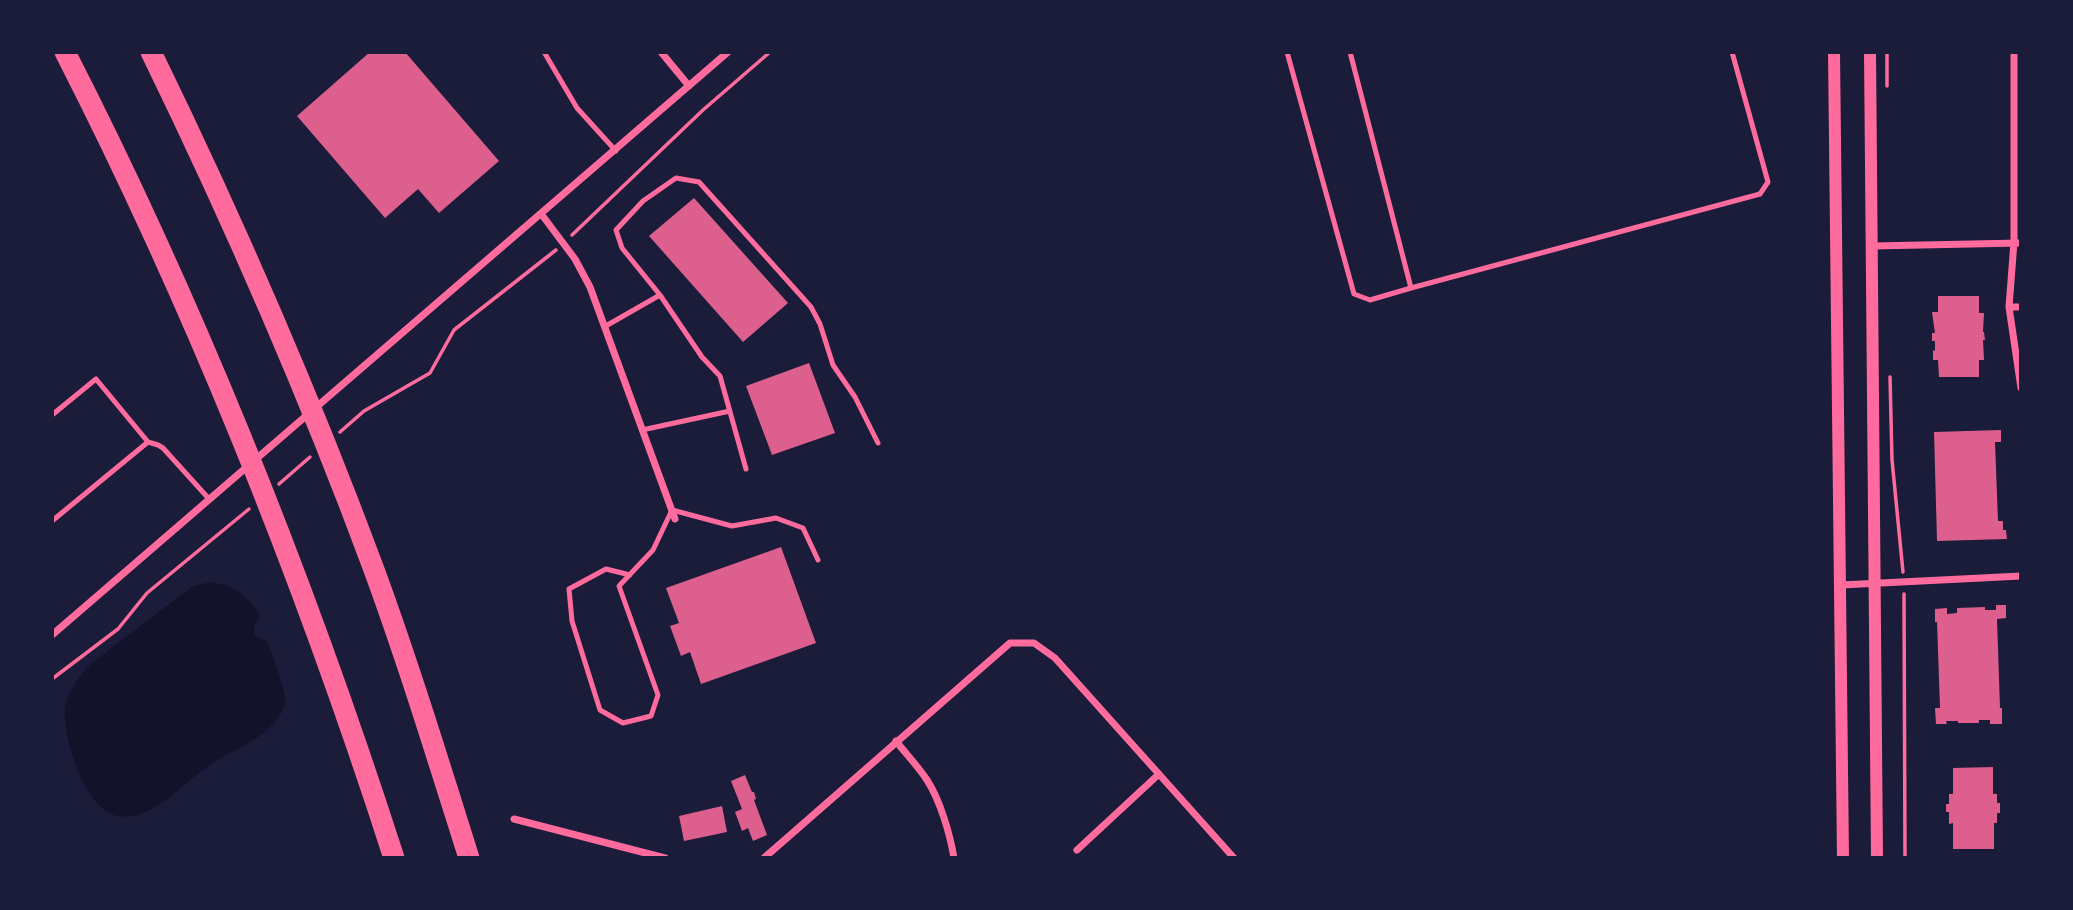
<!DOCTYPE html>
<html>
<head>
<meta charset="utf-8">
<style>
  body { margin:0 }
  #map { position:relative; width:2073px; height:910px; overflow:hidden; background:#1b1b3a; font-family:Karla,sans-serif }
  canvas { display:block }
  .frame { position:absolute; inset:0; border:54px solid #1b1b3a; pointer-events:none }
</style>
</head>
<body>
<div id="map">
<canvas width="2073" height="910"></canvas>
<div class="frame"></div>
</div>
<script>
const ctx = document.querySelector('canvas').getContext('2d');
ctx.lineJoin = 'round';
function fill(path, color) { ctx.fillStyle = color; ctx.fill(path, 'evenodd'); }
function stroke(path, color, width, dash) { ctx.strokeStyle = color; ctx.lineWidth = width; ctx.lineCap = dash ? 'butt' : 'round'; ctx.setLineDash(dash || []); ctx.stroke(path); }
const water = new Path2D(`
  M211,582C238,587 245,594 260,616L255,624L254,634L259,638L266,641C271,648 286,693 285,701C285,711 275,722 269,728C252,744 229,752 210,765C189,779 164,806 140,814C134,816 125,817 119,816C86,814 62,735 65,708C68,690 80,675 92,663L193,586Z`);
const building = new Path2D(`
  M370,52H405L499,161L439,213L418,189L385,218L297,116Z
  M694,198L788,303L743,342L649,236Z
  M1938,296H1979V313H1984L1983,332H1984L1985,340H1983L1984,360H1979V377H1939L1938,360H1933V350L1935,351V341H1932V333H1935L1932,312H1938Z
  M809,363L835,433L772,455L746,386Z
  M2001,430V442H1995L1998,521H2003V530H2006L2007,539L1937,541L1934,432Z
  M781,547L816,643L701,684L690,652L681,656L670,626L679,623L666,588Z
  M1996,605H2006V618L1997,619L2000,708H2002V724H1990V720H1979V723H1958V721H1946L1947,724H1936L1935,708H1940L1937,622H1935V609L1947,608V614L1957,613V608L1985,607V610H1996Z
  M1993,767V794H1997V803H2000V813H1997V823H1994V849H1953V823L1949,824V812H1946V804H1949V794H1953V768Z
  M745,775L752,792H754L756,799L754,800L767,835L753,841L748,828L742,831L735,812L742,809L731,781Z
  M722,806L727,832L684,841L679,816Z`);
const path = new Path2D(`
  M1887,52V86
  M572,235L703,110L770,52
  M1890,377L1892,460L1903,572
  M340,432L364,411L430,373L454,330L556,250
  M279,484L310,457
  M1904,594L1905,858
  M52,679L118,629L147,593L249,509`);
const service = new Path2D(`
  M544,52L577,108L616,151
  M1287,52L1354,294L1370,300L1411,288
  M1350,52L1411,288L1760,194L1768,182L1732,52
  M660,295L702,357L720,376L746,469
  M604,327L660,295L622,248L616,230L643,201L676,178L699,182L811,307L820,324L833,365L855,397L878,443
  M52,415L96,379L148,442L52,521
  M642,430L730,411
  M148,442L158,445L163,448L210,500
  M630,575L606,569L569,589L572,621L600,710L623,723L651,716L658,695L619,586L653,550L672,510L732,526L776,518L803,528L818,560`);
const minor = new Path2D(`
  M661,52L689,86
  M2014,52V242L2009,307L2021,388
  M542,215L575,259L590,287L675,519
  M1872,246L2021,243
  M2009,307H2021
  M1841,585L2021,576
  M52,635L728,52
  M896,741C906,754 918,766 927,780C940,800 950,834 954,858
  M514,819L665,858
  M1077,850L1159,774
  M764,858L1010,643H1034L1055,658L1234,858`);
const tertiary = new Path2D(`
  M1834,52L1843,858
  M1870,52L1877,858`);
const motorway = new Path2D(`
  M65,52C197,310 305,582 394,858
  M151,52C233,220 308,392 373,567C408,662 438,760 469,858`);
fill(water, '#12122b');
fill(building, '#dd5f8e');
stroke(path, '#ff6b9d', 3.5);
stroke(service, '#ff6b9d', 5);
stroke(minor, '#ff6b9d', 7);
stroke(tertiary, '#ff6b9d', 12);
stroke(motorway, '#ff6b9d', 21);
</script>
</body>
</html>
